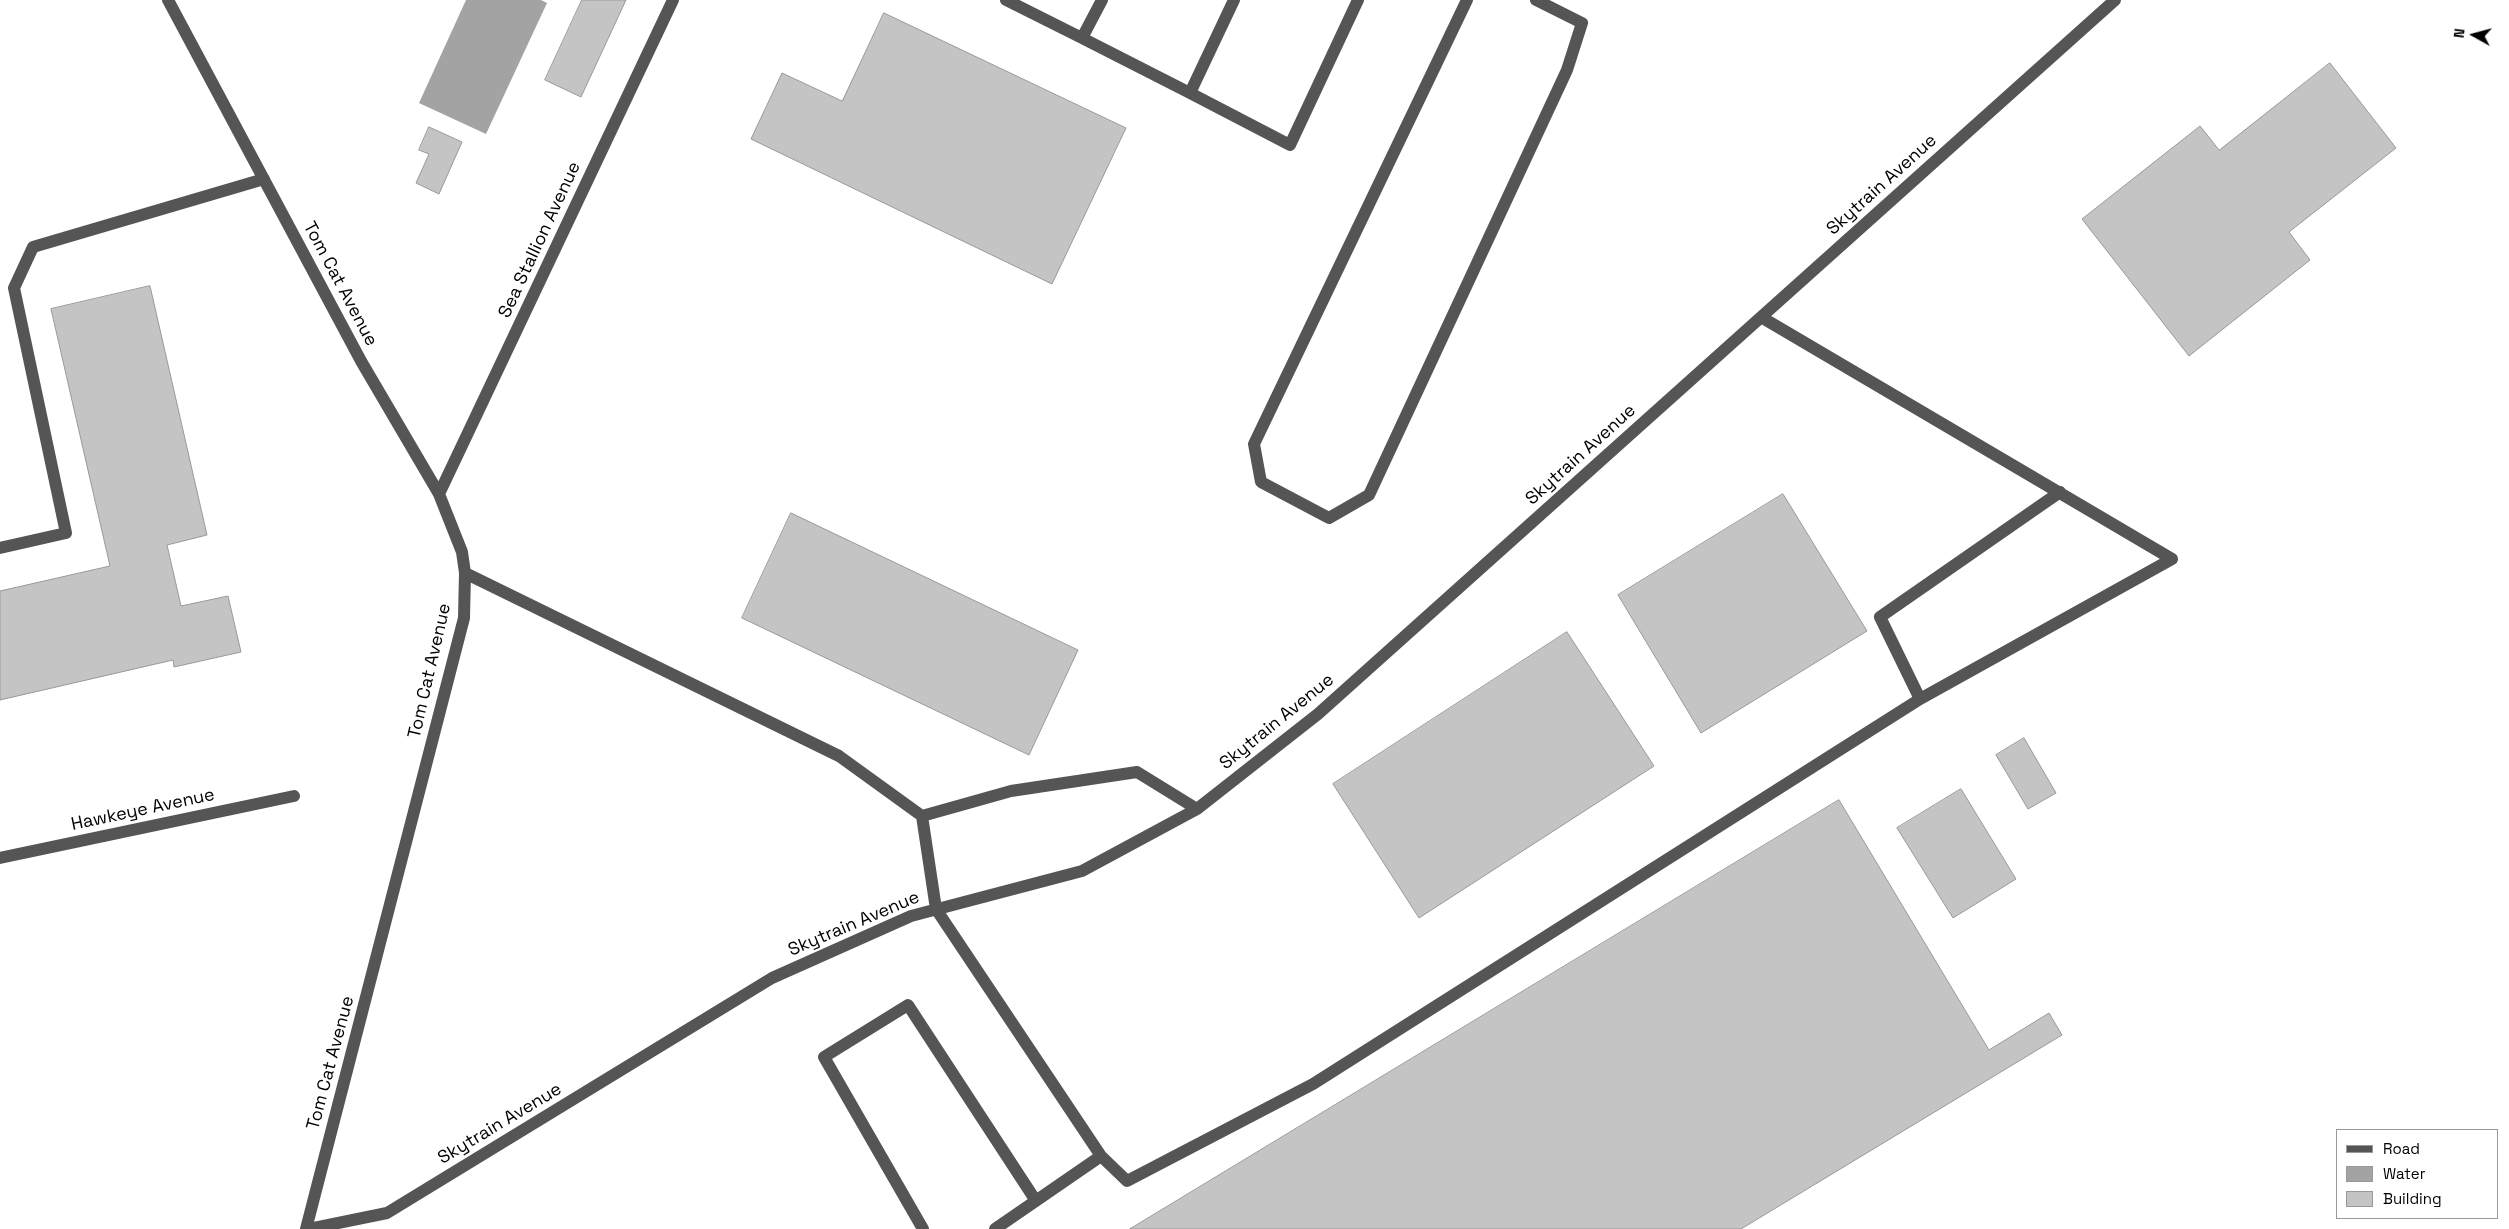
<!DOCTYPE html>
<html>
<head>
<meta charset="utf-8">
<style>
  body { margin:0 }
  #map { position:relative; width:2509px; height:1229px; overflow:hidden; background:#fff; font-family:"Space Grotesk",sans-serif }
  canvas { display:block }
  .legend { position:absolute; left:2336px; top:1129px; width:162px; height:90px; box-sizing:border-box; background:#fff; border:1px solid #999; margin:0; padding:6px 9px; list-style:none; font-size:15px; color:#000 }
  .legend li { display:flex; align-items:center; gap:10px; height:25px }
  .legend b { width:25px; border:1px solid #999 }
  .north { position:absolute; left:2449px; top:10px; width:50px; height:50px; -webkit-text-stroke:4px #fff; paint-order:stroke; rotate:277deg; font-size:14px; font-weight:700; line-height:20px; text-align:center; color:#000 }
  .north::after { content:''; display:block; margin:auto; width:18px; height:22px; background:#000; clip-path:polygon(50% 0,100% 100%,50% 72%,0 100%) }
</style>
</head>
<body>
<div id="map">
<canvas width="2509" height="1229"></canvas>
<ul class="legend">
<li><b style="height:6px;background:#555"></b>Road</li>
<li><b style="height:14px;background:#a3a3a3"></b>Water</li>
<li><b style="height:14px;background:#c4c4c4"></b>Building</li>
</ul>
<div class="north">N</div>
</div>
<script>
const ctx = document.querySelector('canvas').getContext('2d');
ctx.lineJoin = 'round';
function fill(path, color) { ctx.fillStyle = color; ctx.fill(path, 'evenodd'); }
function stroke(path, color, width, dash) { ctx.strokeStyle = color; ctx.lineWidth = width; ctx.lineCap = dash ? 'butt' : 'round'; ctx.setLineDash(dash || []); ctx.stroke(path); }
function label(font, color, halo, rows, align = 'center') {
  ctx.font = font + ' "Space Grotesk",sans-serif'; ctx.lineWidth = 4; ctx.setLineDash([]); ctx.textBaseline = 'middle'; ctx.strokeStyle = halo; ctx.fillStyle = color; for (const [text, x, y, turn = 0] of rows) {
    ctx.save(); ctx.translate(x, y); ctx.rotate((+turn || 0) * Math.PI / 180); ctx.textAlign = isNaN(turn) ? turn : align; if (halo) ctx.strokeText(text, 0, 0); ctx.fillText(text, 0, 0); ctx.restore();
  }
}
const water = new Path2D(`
  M466,0H541L547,3L486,134L419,103Z`);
const building = new Path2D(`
  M582,0H626L581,97L545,80Z
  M884,13L1126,128L1052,284L751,139L782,73L842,101Z
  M2330,63L2396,148L2289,232L2310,260L2189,356L2082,219L2200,126L2219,150Z
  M429,127L462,142L439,194L416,183L429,154L419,150Z
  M150,286L207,535L167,545L181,606L228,596L241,652L174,667L173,660L0,700V591L110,566L51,309Z
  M1783,494L1867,631L1701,733L1618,595Z
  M791,513L1078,650L1029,755L742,618Z
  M1567,632L1654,766L1419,918L1333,784Z
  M2024,738L2056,793L2028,809L1996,755Z
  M1961,789L2016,879L1953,918L1897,828Z
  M1839,800L1989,1050L2049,1013L2062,1035L1741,1229H1130Z`);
const minor = new Path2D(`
  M168,0L361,361L439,494L462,552L465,573L464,618L306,1229
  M1006,0L1082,38
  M1102,0L1082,38L1190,93
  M1234,0L1190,93L1290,145L1358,0
  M1467,0L1254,444L1261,482L1329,518L1369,495L1567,70L1582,23L1536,0
  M439,494L673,0
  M0,548L66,533L14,288L33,247L264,179
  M465,573L839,756L922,816
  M1920,699L1880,617L2060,492
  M0,858L294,796
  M1101,1156L1127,1181L1313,1084L1920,699L2172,559L1761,317
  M309,1229L387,1213L772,978L911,916L1082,871L1197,809L1318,714L2115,0
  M923,1229L824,1057L908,1005L1036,1201
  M995,1229L1101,1156L936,909L922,816L1011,791L1137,772L1197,809`);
const streetNames = [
  ["Skytrain Avenue",1882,185,-42],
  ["Sea Stallion Avenue",540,240,-65],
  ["Tom Cat Avenue",340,284,62],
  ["Skytrain Avenue",1581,455,-42],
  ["Tom Cat Avenue",430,671,-77],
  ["Skytrain Avenue",1277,722,-39],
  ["Hawkeye Avenue",143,810,-12],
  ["Skytrain Avenue",854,924,-23],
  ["Tom Cat Avenue",331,1063,-75],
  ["Skytrain Avenue",500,1124,-31]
];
fill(water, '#a3a3a3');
fill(building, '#c4c4c4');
stroke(building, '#999', 1);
stroke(minor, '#555', 12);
label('18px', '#000', '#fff', streetNames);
</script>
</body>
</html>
